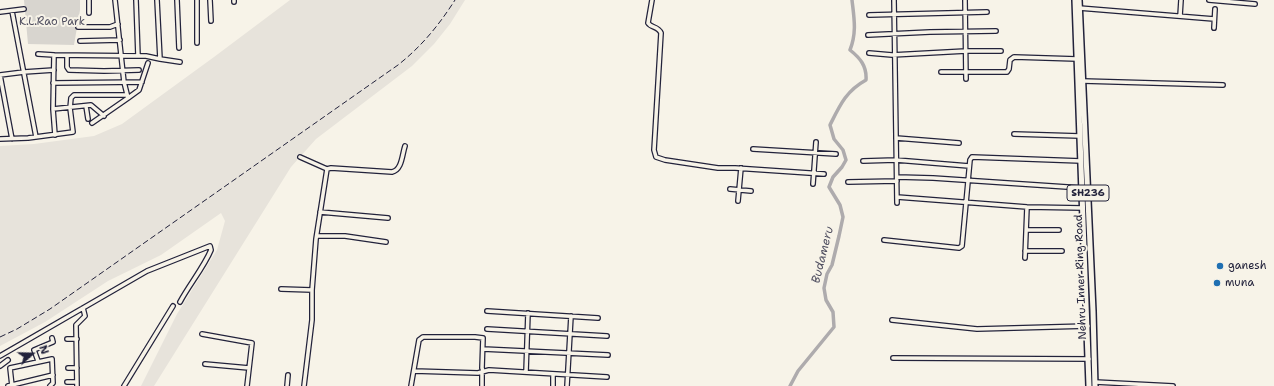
<!DOCTYPE html>
<html>
<head>
<meta charset="utf-8">
<style>
  body { margin:0 }
  #map { position:relative; width:1274px; height:386px; overflow:hidden; background:#f7f3e8; font-family:"Shantell Sans",sans-serif }
  canvas { display:block }
  .north { position:absolute; left:12px; top:334px; width:40px; height:40px; -webkit-text-stroke:3px #f7f3e8; paint-order:stroke; rotate:70deg; font-size:11px; font-weight:700; line-height:16px; text-align:center; color:#22223b }
  .north::after { content:''; display:block; margin:auto; width:14px; height:18px; background:#22223b; clip-path:polygon(50% 0,100% 100%,50% 72%,0 100%) }
</style>
</head>
<body>
<div id="map">
<canvas width="1274" height="386"></canvas>
<div class="north">N</div>
</div>
<script>
const ctx = document.querySelector('canvas').getContext('2d');
ctx.lineJoin = 'round';
function fill(path, color) { ctx.fillStyle = color; ctx.fill(path, 'evenodd'); }
function stroke(path, color, width, dash) { ctx.strokeStyle = color; ctx.lineWidth = width; ctx.lineCap = dash ? 'butt' : 'round'; ctx.setLineDash(dash || []); ctx.stroke(path); }
function label(font, color, halo, rows, align = 'center') {
  ctx.font = font + ' "Shantell Sans",sans-serif'; ctx.lineWidth = 4; ctx.setLineDash([]); ctx.textBaseline = 'middle'; ctx.strokeStyle = halo; ctx.fillStyle = color; for (const [text, x, y, turn = 0] of rows) {
    ctx.save(); ctx.translate(x, y); ctx.rotate((+turn || 0) * Math.PI / 180); ctx.textAlign = isNaN(turn) ? turn : align; if (halo) ctx.strokeText(text, 0, 0); ctx.fillText(text, 0, 0); ctx.restore();
  }
}
const built = new Path2D(`
  M290,0H465L450,24L434,44L412,66L316,139L291,167L154,386H141L177,314L217,250L225,221L221,213L161,255L108,281L45,322L0,346V146L34,144L94,136L122,124L214,57Z`);
const green = new Path2D(`
  M24,0H80V10L74,45L28,44Z`);
const canal = new Path2D(`
  M790,386L798,371L834,327L833,312L826,300L824,288L827,274L832,265L839,236L843,217L840,205L829,187L833,177L842,167L846,160L843,150L834,139L830,125C840,105 846,91 866,80C867,66 860,58 850,50C857,32 854,18 852,0`);
const street = new Path2D(`
  M89,0V13
  M136,0L138,56
  M177,0L179,48
  M210,0L211,21
  M652,0L648,23C651,28 658,26 661,33L654,150L656,157L665,160L718,168H735L824,174
  M894,0L897,203
  M965,0L966,79
  M1209,0L1255,4
  M234,2V0
  M1079,8L1214,19
  M12,11L36,137
  M0,12L24,9
  M869,15L987,12
  M1180,16L1181,0
  M78,27H110L118,24
  M1214,28L1215,9
  M868,35L930,32L996,31
  M80,41L120,40
  M197,43V0
  M869,53L892,55L966,51H1001
  M38,54L54,55
  M67,56V67L69,70L104,71L139,70
  M160,59L180,62
  M941,72H1007L1009,69L1010,60L1014,57L1077,59
  M0,75L12,139
  M0,75L24,72L54,70
  M1083,81L1223,85
  M53,83L142,82
  M128,98L139,90L148,63
  M86,106L88,119
  M53,109L91,105L104,116
  M92,123L128,98L124,82L115,0
  M1014,134L1080,136
  M55,135L53,109L54,55L146,56L160,59L157,0
  M896,138L959,143
  M0,139L28,138L73,132L70,108L71,98L74,95H127
  M753,149L836,154
  M300,157L327,169
  M863,161L896,160L969,166
  M897,177L933,178L1082,188
  M848,182L897,181
  M813,184L816,142
  M730,189L751,191
  M897,197L1027,207L1083,208
  M738,201L741,168
  M320,212L388,218
  M1026,230H1059
  M317,236H345L386,242
  M884,240L959,248L962,246L970,160L972,157L1081,161
  M1025,251H1062
  M1025,258L1027,207
  M281,289L312,290
  M487,311L598,318
  M892,320L977,329L1088,326
  M487,329L607,336
  M202,334L252,343L247,386
  M67,339H77
  M483,349L608,355
  M0,356L147,271L210,246L211,250C204,267 189,285 180,302
  M893,358L1089,359
  M38,361L34,350L53,342L52,338
  M205,364L249,368
  M0,366L8,360
  M68,368H77
  M414,371L478,373L489,370L607,377
  M526,372L528,313
  M553,374V386
  M67,382H77
  M1095,382L1173,386
  M8,386L53,375
  M12,386L10,368L52,359L53,383L50,386
  M77,386L76,325L85,316L83,308
  M124,386L173,306
  M287,386L288,375
  M304,386L312,320V290L316,239L327,169L331,168L392,172C402,170 402,155 405,146
  M411,386L419,340L423,337H475L483,338L482,368L483,371
  M482,386V373
  M567,386L571,316`);
const primary = new Path2D(`
  M1075,0L1089,386
  M1079,0L1093,311L1095,386`);
const rail = new Path2D(`
  M0,337L17,329L50,309L398,65C422,46 439,25 455,0`);
const markers = [
  [1220,266,4,"#1f6fb2"],
  [1217,283,4,"#1f6fb2"]
];
const shields = [
  [1088,193,42]
];
const shieldNames = [
  ["SH236",1088,193]
];
const parkNames = [
  ["K.L.Rao Park",52,22]
];
const poiNames = [
  ["ganesh",1228,266],
  ["muna",1225,283]
];
const streetNames = [
  ["Nehru Inner Ring Road",1081,277,-92]
];
const waterNames = [
  ["Budameru",823,255,-76]
];
fill(built, '#e7e3db');
fill(green, '#d8d5cf');
stroke(canal, '#aeabad', 3.5);
stroke(street, '#22223b', 6);
stroke(primary, '#22223b', 8);
stroke(street, '#f7f3e8', 3.5);
stroke(primary, '#f7f3e8', 5);
stroke(rail, '#22223b', 1, [6, 3]);
for (const [x, y, r, color] of markers) { const dot = new Path2D(); dot.arc(x, y, r, 0, 2 * Math.PI); ctx.fillStyle = color; ctx.fill(dot); stroke(dot, '#f7f3e8', 1.5); }
for (const [x, y, w] of shields) { const box = new Path2D(); box.roundRect(x - w / 2, y - 8, w, 16, 3); ctx.fillStyle = '#f7f3e8'; ctx.fill(box); stroke(box, '#22223b', 1); }
label('bold 10px', '#22223b', null, shieldNames);
label('11px', '#504f60', '#f7f3e8', parkNames);
label('11px', '#22223b', '#f7f3e8', poiNames, 'left');
label('11px', '#22223b', '#f7f3e8', streetNames);
label('italic 12px', '#535263', '#f7f3e8', waterNames);
</script>
</body>
</html>
